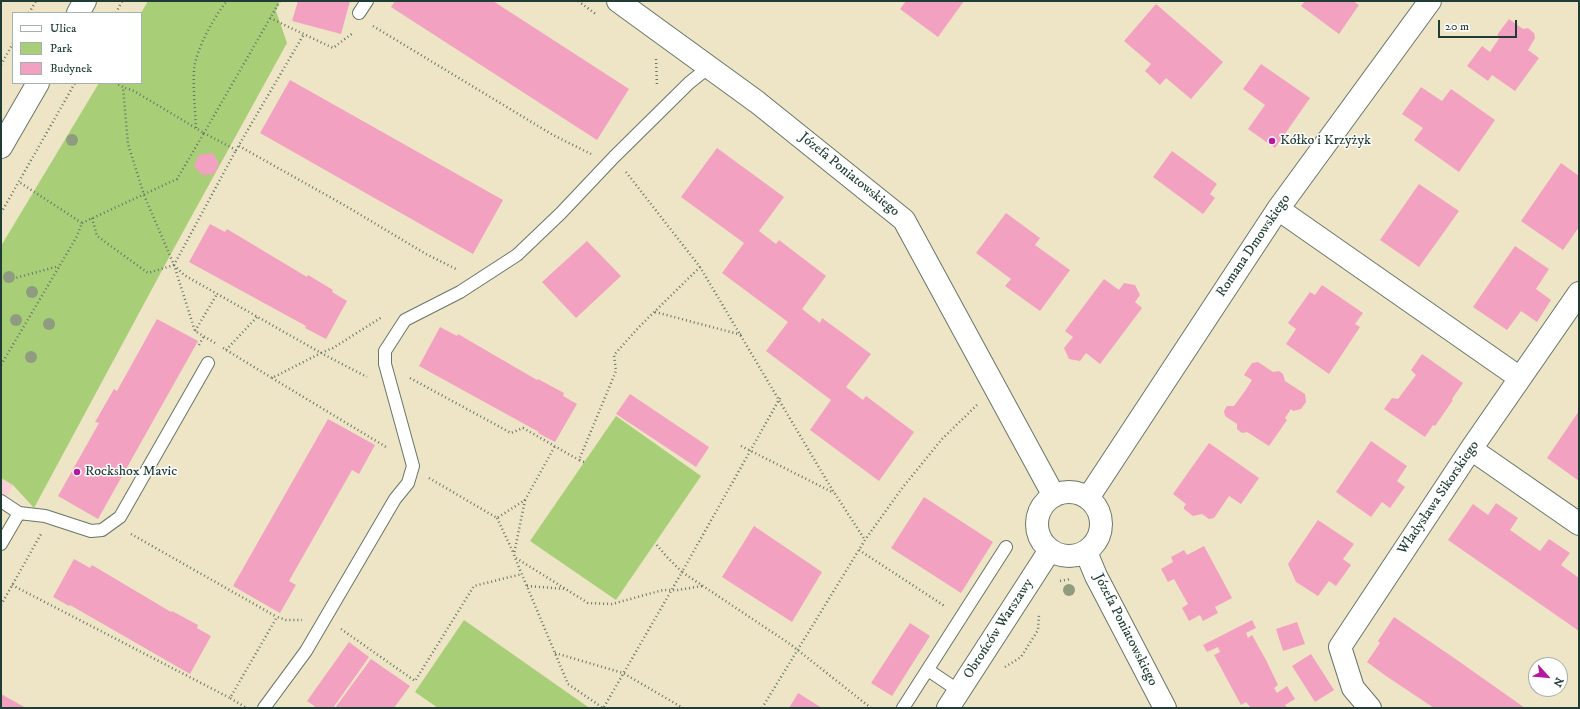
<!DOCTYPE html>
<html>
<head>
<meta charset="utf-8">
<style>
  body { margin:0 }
  #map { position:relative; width:1580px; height:709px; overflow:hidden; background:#eee4c6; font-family:"IM FELL DW Pica",serif }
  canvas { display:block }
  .frame { position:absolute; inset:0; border:2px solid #1f3d34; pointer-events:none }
  .legend { position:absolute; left:12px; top:12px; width:130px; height:72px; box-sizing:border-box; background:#fff; border:1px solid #a5b1ae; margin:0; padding:5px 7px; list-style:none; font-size:12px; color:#1f3d34 }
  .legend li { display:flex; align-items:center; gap:8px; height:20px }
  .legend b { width:20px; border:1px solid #a5b1ae }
  .north { position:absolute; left:1528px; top:657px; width:40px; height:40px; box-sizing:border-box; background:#fff; border:1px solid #a5b1ae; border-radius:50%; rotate:117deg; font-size:11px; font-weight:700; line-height:16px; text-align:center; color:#1f3d34 }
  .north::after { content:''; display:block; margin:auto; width:14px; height:18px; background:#b5179e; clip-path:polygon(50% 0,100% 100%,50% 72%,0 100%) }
  .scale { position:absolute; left:1438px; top:20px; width:79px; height:18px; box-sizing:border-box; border:2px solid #1f3d34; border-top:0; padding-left:5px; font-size:12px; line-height:14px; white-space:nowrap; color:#1f3d34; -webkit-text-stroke:3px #fff; paint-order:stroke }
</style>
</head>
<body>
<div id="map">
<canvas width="1580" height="709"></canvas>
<div class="frame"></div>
<ul class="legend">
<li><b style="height:5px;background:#fff"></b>Ulica</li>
<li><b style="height:11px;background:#a9ce78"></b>Park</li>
<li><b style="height:11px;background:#f3a1c1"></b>Budynek</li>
</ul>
<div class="north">N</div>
<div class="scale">20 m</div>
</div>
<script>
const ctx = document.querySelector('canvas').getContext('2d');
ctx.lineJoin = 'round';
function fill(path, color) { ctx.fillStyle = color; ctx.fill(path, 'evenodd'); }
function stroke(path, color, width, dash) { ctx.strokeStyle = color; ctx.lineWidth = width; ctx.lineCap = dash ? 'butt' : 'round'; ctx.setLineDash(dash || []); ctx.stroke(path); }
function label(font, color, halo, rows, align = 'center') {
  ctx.font = font + ' "IM FELL DW Pica",serif'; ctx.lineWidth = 3; ctx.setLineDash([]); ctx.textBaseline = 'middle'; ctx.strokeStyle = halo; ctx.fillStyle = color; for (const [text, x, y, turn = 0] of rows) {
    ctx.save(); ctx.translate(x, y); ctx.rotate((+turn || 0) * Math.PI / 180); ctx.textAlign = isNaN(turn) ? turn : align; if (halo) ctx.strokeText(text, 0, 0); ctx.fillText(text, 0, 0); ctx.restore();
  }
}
const built = new Path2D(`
  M1,478L13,485L1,507Z`);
const green = new Path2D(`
  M148,1H280L276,11L287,43L173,250L34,508L13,485L1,478V246L99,83H141V13Z
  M616,416L701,476L616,600L530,541Z
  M464,620L588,707L587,708H438L415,692Z`);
const building = new Path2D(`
  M298,1H350L341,34L292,21Z
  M395,1H493L629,89L597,140L391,7Z
  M906,1H964L938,37L900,9Z
  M1305,1H1353L1359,5L1339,34L1301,6Z
  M1156,4L1223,62L1191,99L1166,78L1160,85L1145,71L1151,64L1124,41Z
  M1509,19L1523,29L1528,28L1534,33L1535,38L1528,50L1539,58L1515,91L1492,75L1488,81L1467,66L1482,46L1490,52L1500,37L1497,35Z
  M1261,64L1310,98L1275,148L1248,129L1265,105L1243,89Z
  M290,80L503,200L473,254L260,133Z
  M1421,87L1442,101L1451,89L1495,120L1459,172L1414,140L1423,128L1402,114Z
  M717,148L784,197L759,231L776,244L779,240L826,276L802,309L820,323L822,318L871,354L846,387L863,400L866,396L914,432L879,481L810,430L831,400L766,351L788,322L722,273L744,243L681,197Z
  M1172,151L1217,184L1210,194L1215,198L1203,214L1153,177Z
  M212,153L219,163L214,174L202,175L194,166L199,155Z
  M1561,163L1579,176V227L1563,250L1521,221Z
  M1419,184L1459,211L1419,267L1380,240Z
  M1006,213L1040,238L1035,245L1070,270L1040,311L1005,286L1011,279L976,253Z
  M210,224L225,232L227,229L307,277L308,275L333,290L332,292L347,301L326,339L305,328L306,326L189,262Z
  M587,241L621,276L576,318L542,282Z
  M1515,246L1549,269L1536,289L1551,300L1537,322L1521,311L1507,330L1473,307Z
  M1104,279L1119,290L1124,283L1135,285L1140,295L1135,302L1142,308L1100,364L1086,353L1080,361L1069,359L1064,348L1073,337L1065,331Z
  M1322,285L1363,313L1355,324L1360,327L1329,374L1286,344L1296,329L1288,323L1310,292L1315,295Z
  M157,319L198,341L98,519L58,496L99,423L95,422L114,389L117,391Z
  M440,327L457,336L458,334L537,380L538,379L564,393L563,396L577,404L555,442L538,433L539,432L419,366Z
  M1422,354L1463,383L1452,399L1453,400L1435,426L1433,425L1425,437L1384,409L1392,398L1398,399L1416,375L1411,370Z
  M1258,362L1273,372L1279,371L1283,374L1285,381L1305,394L1306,402L1301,409L1293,411L1291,409L1285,418L1287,420L1269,446L1247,432L1242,433L1237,429V424L1225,416L1224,411L1227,406H1234L1245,391L1252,380L1244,375L1252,363Z
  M630,394L709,447L696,467L616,414Z
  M1579,411V481L1547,458Z
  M328,419L375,445L359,474L352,470L289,581L296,585L280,613L233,586Z
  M1371,441L1407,466L1397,481L1405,487L1390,508L1382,502L1371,517L1336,492Z
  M1209,443L1259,478L1241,504L1229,496L1214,518L1209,519L1202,514L1193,516L1184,509V507L1186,504L1173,494Z
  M924,497L993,542L961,593L891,548Z
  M1496,503L1518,518L1510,530L1540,551L1549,539L1570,553L1561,565L1579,578V631L1448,540L1473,504L1488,515Z
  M1318,520L1354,544L1343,559L1351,565L1336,586L1329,581L1318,596L1296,582L1288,564Z
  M754,526L822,572L792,622L722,577Z
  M1204,546L1232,598L1215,607L1218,613L1203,621L1200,615L1189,621L1182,608L1188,604L1174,579L1168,582L1161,569L1173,562L1171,557L1184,550L1187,555Z
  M74,559L90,568L92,565L171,612L172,611L198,625L197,628L211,636L190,674L70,605L69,606L53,597Z
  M1394,617L1457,660L1525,708H1434L1386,676L1367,662L1380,643L1378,641Z
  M1252,620L1256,628L1246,633L1248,638L1252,635L1266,660L1278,685L1274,688L1277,693L1287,686L1295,699L1285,705L1287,708H1251L1246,702L1241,705L1214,655L1220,652L1218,647L1207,652L1203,645Z
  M1297,622L1305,644L1283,651L1276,629Z
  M910,623L930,636L892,696L871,683Z
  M349,642L369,657L333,708H317L307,701Z
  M1311,654L1334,690L1315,702L1292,666Z
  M371,659L410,686L394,708H335Z
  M798,693L822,708H789Z
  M1,694L26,708H1Z`);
const path = new Path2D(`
  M280,1L204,133L236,150L304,34
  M578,1L597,15
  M29,13L36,1
  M116,13L122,1
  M270,18L333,48L353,33
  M373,26L553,135L591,154
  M656,59L657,86
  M1,65L13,43
  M196,128C195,109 193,89 194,70C195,51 215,15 227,1
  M239,146L344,205L426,254L458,270
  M626,172L700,267L830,486L865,540
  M1,213L75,83
  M92,218L97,236L148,273L174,265L144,195L128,144L123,87L116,83
  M82,223L177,179L204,133L134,91L123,87
  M174,265L184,275L321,353L333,348L382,317
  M1,282L59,266
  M655,312L742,335
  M195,331L217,294
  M215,343L195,331L174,265L236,150
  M199,345L204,336
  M223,348L272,378L321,353L367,377
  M226,350L257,317
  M1,365L76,238L82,223L19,182
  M272,378L386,447
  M410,378L511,433L523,428L579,460
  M780,398L682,572L790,644L871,708
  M741,446L834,493
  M584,462L579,460L616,371L614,355L639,327L700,267
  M429,478L497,518L525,500L555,446
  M525,500L514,554L515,558L568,684L603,708
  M497,518L514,554
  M131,534L277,617
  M859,550L946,607
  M516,558L588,603L612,604L663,590H678L702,586
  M1060,581L1071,579
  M12,585L230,698
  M527,586L566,589
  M1,605L41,534
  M341,629L415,681L474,586L522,574
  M555,653L623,673L683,708
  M1005,667L1021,657L1038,630L1039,614
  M245,707L230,698L277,617L286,620H302
  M604,707L682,572L667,557L655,543
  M762,708L865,540L903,487L942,439L977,405`);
const service = new Path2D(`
  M359,13L367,1
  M1,501L19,513
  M1,544L19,513L45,516L91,531L102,530L120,517L208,363
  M928,670L959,691
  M264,708L306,651L395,499L408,483L413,466L385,364V351L405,320L460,292L517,255L561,213L614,157L689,83L709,67
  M903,708L1006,547`);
const minor = new Path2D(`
  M1278,209L1520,378
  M1471,449L1579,524
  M1088,498L1278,209L1430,1
  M948,708L1050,550
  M1370,708L1353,688L1340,647L1471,449L1579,293`);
const tertiary = new Path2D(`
  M618,1L757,102L904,220L1054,496
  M1037 524a32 32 0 1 1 64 0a32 32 0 1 1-64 0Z
  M1086,552L1096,576L1165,708`);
const primary = new Path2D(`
  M78,13L85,1
  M1,147L38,83`);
const trees = [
  [72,140],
  [9,277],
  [32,292],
  [16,320],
  [49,324],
  [31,357],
  [1069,590]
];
const markers = [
  [1272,141,4,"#b5179e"],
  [77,472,4,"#b5179e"]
];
const poiNames = [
  ["Kółko i Krzyżyk",1280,141],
  ["Rockshox Mavic",85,472]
];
const streetNames = [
  ["Józefa Poniatowskiego",849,175,39],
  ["Romana Dmowskiego",1254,246,-56],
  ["Władysława Sikorskiego",1439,498,-56],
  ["Obrońców Warszawy",999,629,-57],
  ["Józefa Poniatowskiego",1125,630,63]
];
fill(built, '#f7cfd4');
fill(green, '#a9ce78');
fill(building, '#f3a1c1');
stroke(service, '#677767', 14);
stroke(minor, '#677767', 24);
stroke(tertiary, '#677767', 24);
stroke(primary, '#677767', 24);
stroke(path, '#677767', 2.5, [1, 3]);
stroke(service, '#fff', 12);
stroke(minor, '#fff', 22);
stroke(tertiary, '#fff', 22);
stroke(primary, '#fff', 22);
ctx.fillStyle = '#8f9c7f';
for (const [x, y] of trees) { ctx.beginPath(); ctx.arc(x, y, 6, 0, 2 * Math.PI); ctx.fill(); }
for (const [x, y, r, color] of markers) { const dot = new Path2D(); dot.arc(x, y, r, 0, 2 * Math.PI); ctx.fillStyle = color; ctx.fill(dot); stroke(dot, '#fff', 1.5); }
label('14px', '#1f3d34', '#fff', poiNames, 'left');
label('14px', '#1f3d34', '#fff', streetNames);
</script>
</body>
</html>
